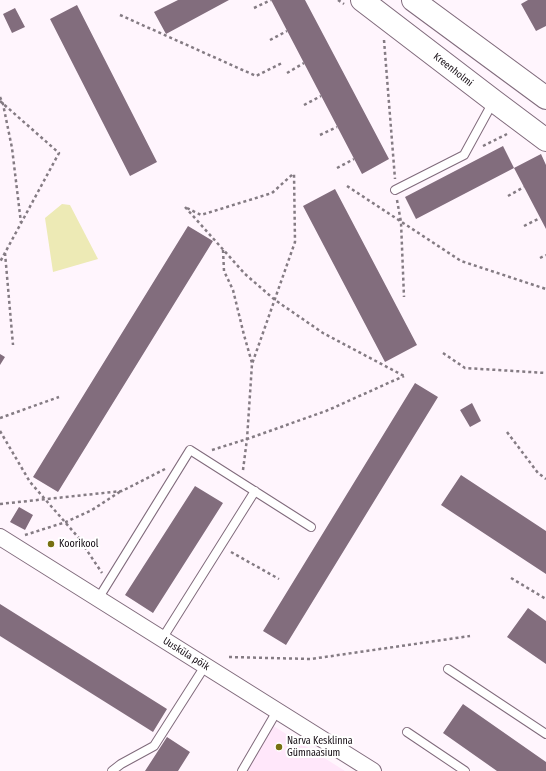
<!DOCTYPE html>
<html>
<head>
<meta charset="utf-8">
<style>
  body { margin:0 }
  canvas { display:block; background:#fff5fd }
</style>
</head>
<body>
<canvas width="546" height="771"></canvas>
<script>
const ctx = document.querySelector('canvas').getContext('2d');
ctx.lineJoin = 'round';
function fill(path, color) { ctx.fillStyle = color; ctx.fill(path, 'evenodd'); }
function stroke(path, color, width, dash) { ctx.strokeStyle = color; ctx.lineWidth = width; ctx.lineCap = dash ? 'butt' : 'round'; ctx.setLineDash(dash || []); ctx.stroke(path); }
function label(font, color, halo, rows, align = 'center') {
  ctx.font = font + ' "Fira Sans Condensed",sans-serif'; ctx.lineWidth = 4; ctx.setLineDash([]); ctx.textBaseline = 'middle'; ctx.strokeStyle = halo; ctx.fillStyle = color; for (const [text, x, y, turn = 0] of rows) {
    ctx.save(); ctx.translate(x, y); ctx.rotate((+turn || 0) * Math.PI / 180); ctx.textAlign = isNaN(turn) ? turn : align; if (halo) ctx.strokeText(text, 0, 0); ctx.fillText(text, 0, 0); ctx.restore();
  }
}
const built = new Path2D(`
  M267,722L345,771H237Z`);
const green = new Path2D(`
  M62,204L70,205L98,259L53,272L45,218Z`);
const building = new Path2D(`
  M178,0H229L166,34L154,12Z
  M271,0H305L389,159L362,174Z
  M528,0H546V26L536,31L521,4Z
  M77,5L157,162L130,176L50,19Z
  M15,8L25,27L12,33L3,14Z
  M503,146L514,168L416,219L405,197Z
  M541,154L546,165V229L514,168Z
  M335,189L417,345L385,362L303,206Z
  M188,226L213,241L58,492L33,477Z
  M0,354L5,357L0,365Z
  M415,383L438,397L286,645L263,631Z
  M472,403L481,421L470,427L460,410Z
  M461,475L546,531V574L441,505Z
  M195,486L223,503L153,613L125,595Z
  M19,507L33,515L25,530L10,522Z
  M0,604L167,709L153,732L0,636Z
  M528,608L546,621V664L507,637Z
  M463,704L546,762V771H497L443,733Z
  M167,737L190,752L178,771H145Z`);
const path = new Path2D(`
  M338,0L344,4
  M254,8L271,0
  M120,15L256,76L282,63
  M270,40L287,31
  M384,40L395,179
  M287,73L304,63
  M0,97L3,104L12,148L21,223
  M0,101L59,153L0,262
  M304,105L321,96
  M320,135L337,127
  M483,146L507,134
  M337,168L354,159
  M347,186L461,261L546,289
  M508,196L524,187
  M397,200L401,222L404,297
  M185,207L245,274L275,300L323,333L404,376
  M187,208L201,215L272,193L294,173
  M524,226L540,218
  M223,250L224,271L233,290L244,335L252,363
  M5,253L13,345
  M540,258L546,255
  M443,353L465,368L546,373
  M0,418L59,397
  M0,431L30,482L78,537L102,573
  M507,432L538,473L546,479
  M212,450L247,439L326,411L404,376
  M243,470L247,439L252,364L295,242L294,173
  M0,504L122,491L165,469
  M25,535L66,522L92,510L121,491
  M231,552L279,579
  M511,578L546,599
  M229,657L311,659L470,636`);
const lane = new Path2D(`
  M395,190L464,155L493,102
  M98,599L190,450L311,527
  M162,639L255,491
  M448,669L546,734
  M407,732L465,771
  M112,771L121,764L154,746L205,666
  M242,771L277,711`);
const street = new Path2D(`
  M0,537L373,771`);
const secondary = new Path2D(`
  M362,0L494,101L546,140
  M413,0L546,98`);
const markers = [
  [51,544,4,"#767011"],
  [279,747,4,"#767011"]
];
const streetNames = [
  ["Kreenholmi",453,70,38],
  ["Uusküla põik",186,654,32]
];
const poiNames = [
  ["Koorikool",59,544],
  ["Narva Kesklinna",287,741],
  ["Gümnaasium",287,753]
];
fill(built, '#ffe7fa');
fill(green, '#edeab5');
fill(building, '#826d7d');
stroke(lane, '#806b7c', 10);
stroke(street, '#806b7c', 18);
stroke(secondary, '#806b7c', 24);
stroke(path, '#847b83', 2.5, [3, 3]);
stroke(lane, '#fff', 8);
stroke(street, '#fff', 16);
stroke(secondary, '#fff', 22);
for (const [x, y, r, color] of markers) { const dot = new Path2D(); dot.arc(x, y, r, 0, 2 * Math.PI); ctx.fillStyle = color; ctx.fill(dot); stroke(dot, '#fff', 1.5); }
label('10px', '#140c13', '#fff', streetNames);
label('10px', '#140c13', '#fff', poiNames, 'left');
</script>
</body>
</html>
